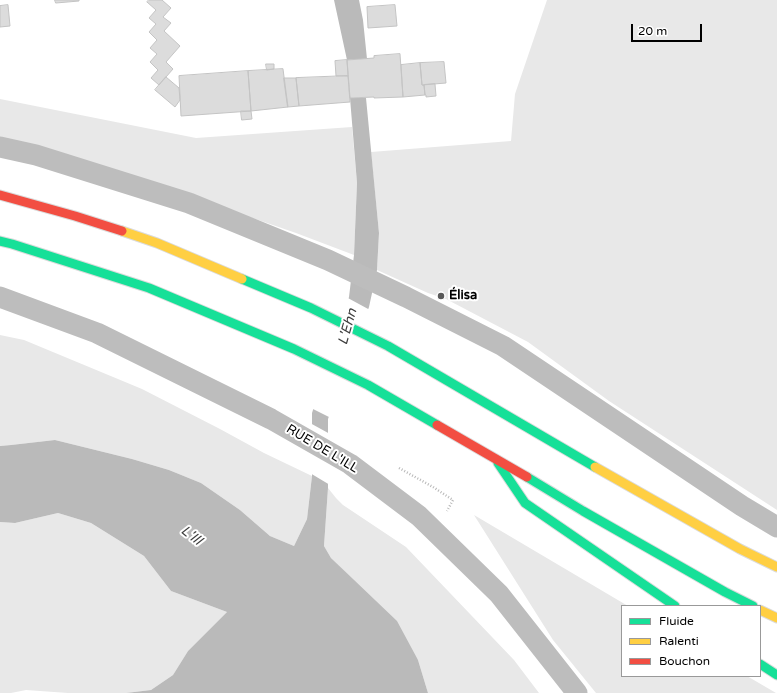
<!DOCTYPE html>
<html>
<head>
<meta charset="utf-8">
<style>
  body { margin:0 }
  #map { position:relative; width:777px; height:693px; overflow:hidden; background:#fff; font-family:"Varela Round",sans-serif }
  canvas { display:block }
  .legend { position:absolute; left:621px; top:605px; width:140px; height:72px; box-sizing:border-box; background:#fff; border:1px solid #999; margin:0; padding:5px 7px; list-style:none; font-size:12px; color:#000 }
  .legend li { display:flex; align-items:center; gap:8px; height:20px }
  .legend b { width:20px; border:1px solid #999 }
  .scale { position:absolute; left:631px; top:24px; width:71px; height:18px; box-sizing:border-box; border:2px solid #000; border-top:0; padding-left:5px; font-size:12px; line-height:14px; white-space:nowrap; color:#000; -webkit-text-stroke:3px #fff; paint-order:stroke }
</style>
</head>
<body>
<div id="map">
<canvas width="777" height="693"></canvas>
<ul class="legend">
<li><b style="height:5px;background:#16e098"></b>Fluide</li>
<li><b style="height:5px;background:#ffcf43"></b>Ralenti</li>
<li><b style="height:5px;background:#f24e42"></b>Bouchon</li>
</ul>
<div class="scale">20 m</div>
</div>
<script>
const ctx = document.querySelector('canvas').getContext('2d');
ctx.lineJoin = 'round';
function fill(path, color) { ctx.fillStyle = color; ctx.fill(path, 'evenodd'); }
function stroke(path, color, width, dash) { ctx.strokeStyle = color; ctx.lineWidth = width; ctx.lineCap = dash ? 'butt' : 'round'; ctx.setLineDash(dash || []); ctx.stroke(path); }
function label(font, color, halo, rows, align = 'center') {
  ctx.font = font + ' "Varela Round",sans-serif'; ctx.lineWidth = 4; ctx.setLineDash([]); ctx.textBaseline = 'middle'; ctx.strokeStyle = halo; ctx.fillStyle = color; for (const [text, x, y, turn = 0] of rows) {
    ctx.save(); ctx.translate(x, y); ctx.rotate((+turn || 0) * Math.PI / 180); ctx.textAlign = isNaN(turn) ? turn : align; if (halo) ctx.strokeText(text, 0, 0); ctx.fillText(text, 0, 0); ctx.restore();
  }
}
const green = new Path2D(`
  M547,0H777V510L609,401L528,342L446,299L428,293L377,270L379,233L371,152L511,141L515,94Z
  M0,99L196,138L352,127L357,183L354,255L296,233L125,174L0,140Z
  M0,335L24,340L142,389L220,429L264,453L312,476L307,519L294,546L270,536L240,510L201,483L169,470L132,459L55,440L11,445L0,446Z
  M328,488L336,498L343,505L406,547L514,660L539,693H428L418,660L353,580L331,558L324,546Z
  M58,513L91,523L144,556L171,591L227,612L188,651L173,675L151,690L126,693H68L26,690L11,693H0V522L15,523Z
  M474,515L628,606H622V676H747L776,693H596L553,640Z`);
const water = new Path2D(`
  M334,0H359L363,20L367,59L347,60Z
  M350,98H366L379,233L377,270L369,307L328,419V488L324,546L331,558L397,621L418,660L428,693H126L151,690L173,675L188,651L227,612L171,591L144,556L91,523L58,513L15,523L0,522V446L11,445L55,440L132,459L169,470L201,483L240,510L270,536L294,546L307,519L312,476V413L349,297L354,255L357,183Z`);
const pier = new Path2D(`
  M346,297L370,310L331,418L311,408Z
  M310,423L330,434V485L310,473Z`);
const building = new Path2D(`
  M55,0H79V1L56,3Z
  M149,0H162L171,8L163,17L171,23L164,31L180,46L166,62L173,69L159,85L151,78L158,70L150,62L157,54L150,48L157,40L149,32L156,24L149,18L156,10L147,2Z
  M8,5L10,26L0,27V6Z
  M395,5L397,26L368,28L367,7Z
  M400,54L403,97L374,98V97L350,98L347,60L374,58V56Z
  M347,60L348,76H336L335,61Z
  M444,62L446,83L422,85L420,63Z
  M420,63L422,85H424L425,95L403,97L401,65Z
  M266,64H274V69L267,70Z
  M283,69L288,107L251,111L248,71Z
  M248,71L251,111L181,116L179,76Z
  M348,76L350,102L299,106L296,78Z
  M166,77L179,88L180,100L175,107L155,90Z
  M284,78H296L299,106L288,107Z
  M435,84L436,96L426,97V95H425L424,85Z
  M241,111H251L252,119L242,120Z`);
const path = new Path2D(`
  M399,468L433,487L453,500L447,511`);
const street = new Path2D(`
  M0,147L36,155L189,203L328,260L406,297L503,346L742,506L777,527
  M0,297L97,333L271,419L350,464L419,516L499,594L577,693`);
const fast = new Path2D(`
  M0,241L12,244L149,288L294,349L368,385L437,425
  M242,279L311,308L388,346L595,467
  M498,463L525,503L675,606
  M527,477L583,511L725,592L753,606
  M760,664L777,675`);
const slow = new Path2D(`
  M122,231L157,243L242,279
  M595,467L740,549L777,567
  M760,610L777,618`);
const jam = new Path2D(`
  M0,195L75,216L122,231
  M437,425L527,477`);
const markers = [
  [441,296,4,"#595959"]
];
const poiNames = [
  ["Élisa",449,296]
];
const streetNames = [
  ["RUE DE L'ILL",322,449,31]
];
const waterNames = [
  ["L'Ehn",348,327,-74],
  ["L'Ill",191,536,38]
];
fill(green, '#e8e8e8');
fill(water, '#bababa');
fill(pier, '#fff');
fill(building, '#dcdcdc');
stroke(building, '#c4c4c4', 1);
stroke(fast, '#dbdbdb', 11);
stroke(slow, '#dbdbdb', 11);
stroke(jam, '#dbdbdb', 11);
stroke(path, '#b8b8b8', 2.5, [1, 2]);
stroke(street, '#bdbdbd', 21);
stroke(fast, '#16e098', 9);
stroke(slow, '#ffcf43', 9);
stroke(jam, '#f24e42', 9);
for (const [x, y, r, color] of markers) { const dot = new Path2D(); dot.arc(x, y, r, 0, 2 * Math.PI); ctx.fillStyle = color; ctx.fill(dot); stroke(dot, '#fff', 1.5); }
label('bold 13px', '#000', '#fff', poiNames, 'left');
label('13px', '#000', '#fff', streetNames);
label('italic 14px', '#3e3e3e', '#fff', waterNames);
</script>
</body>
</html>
